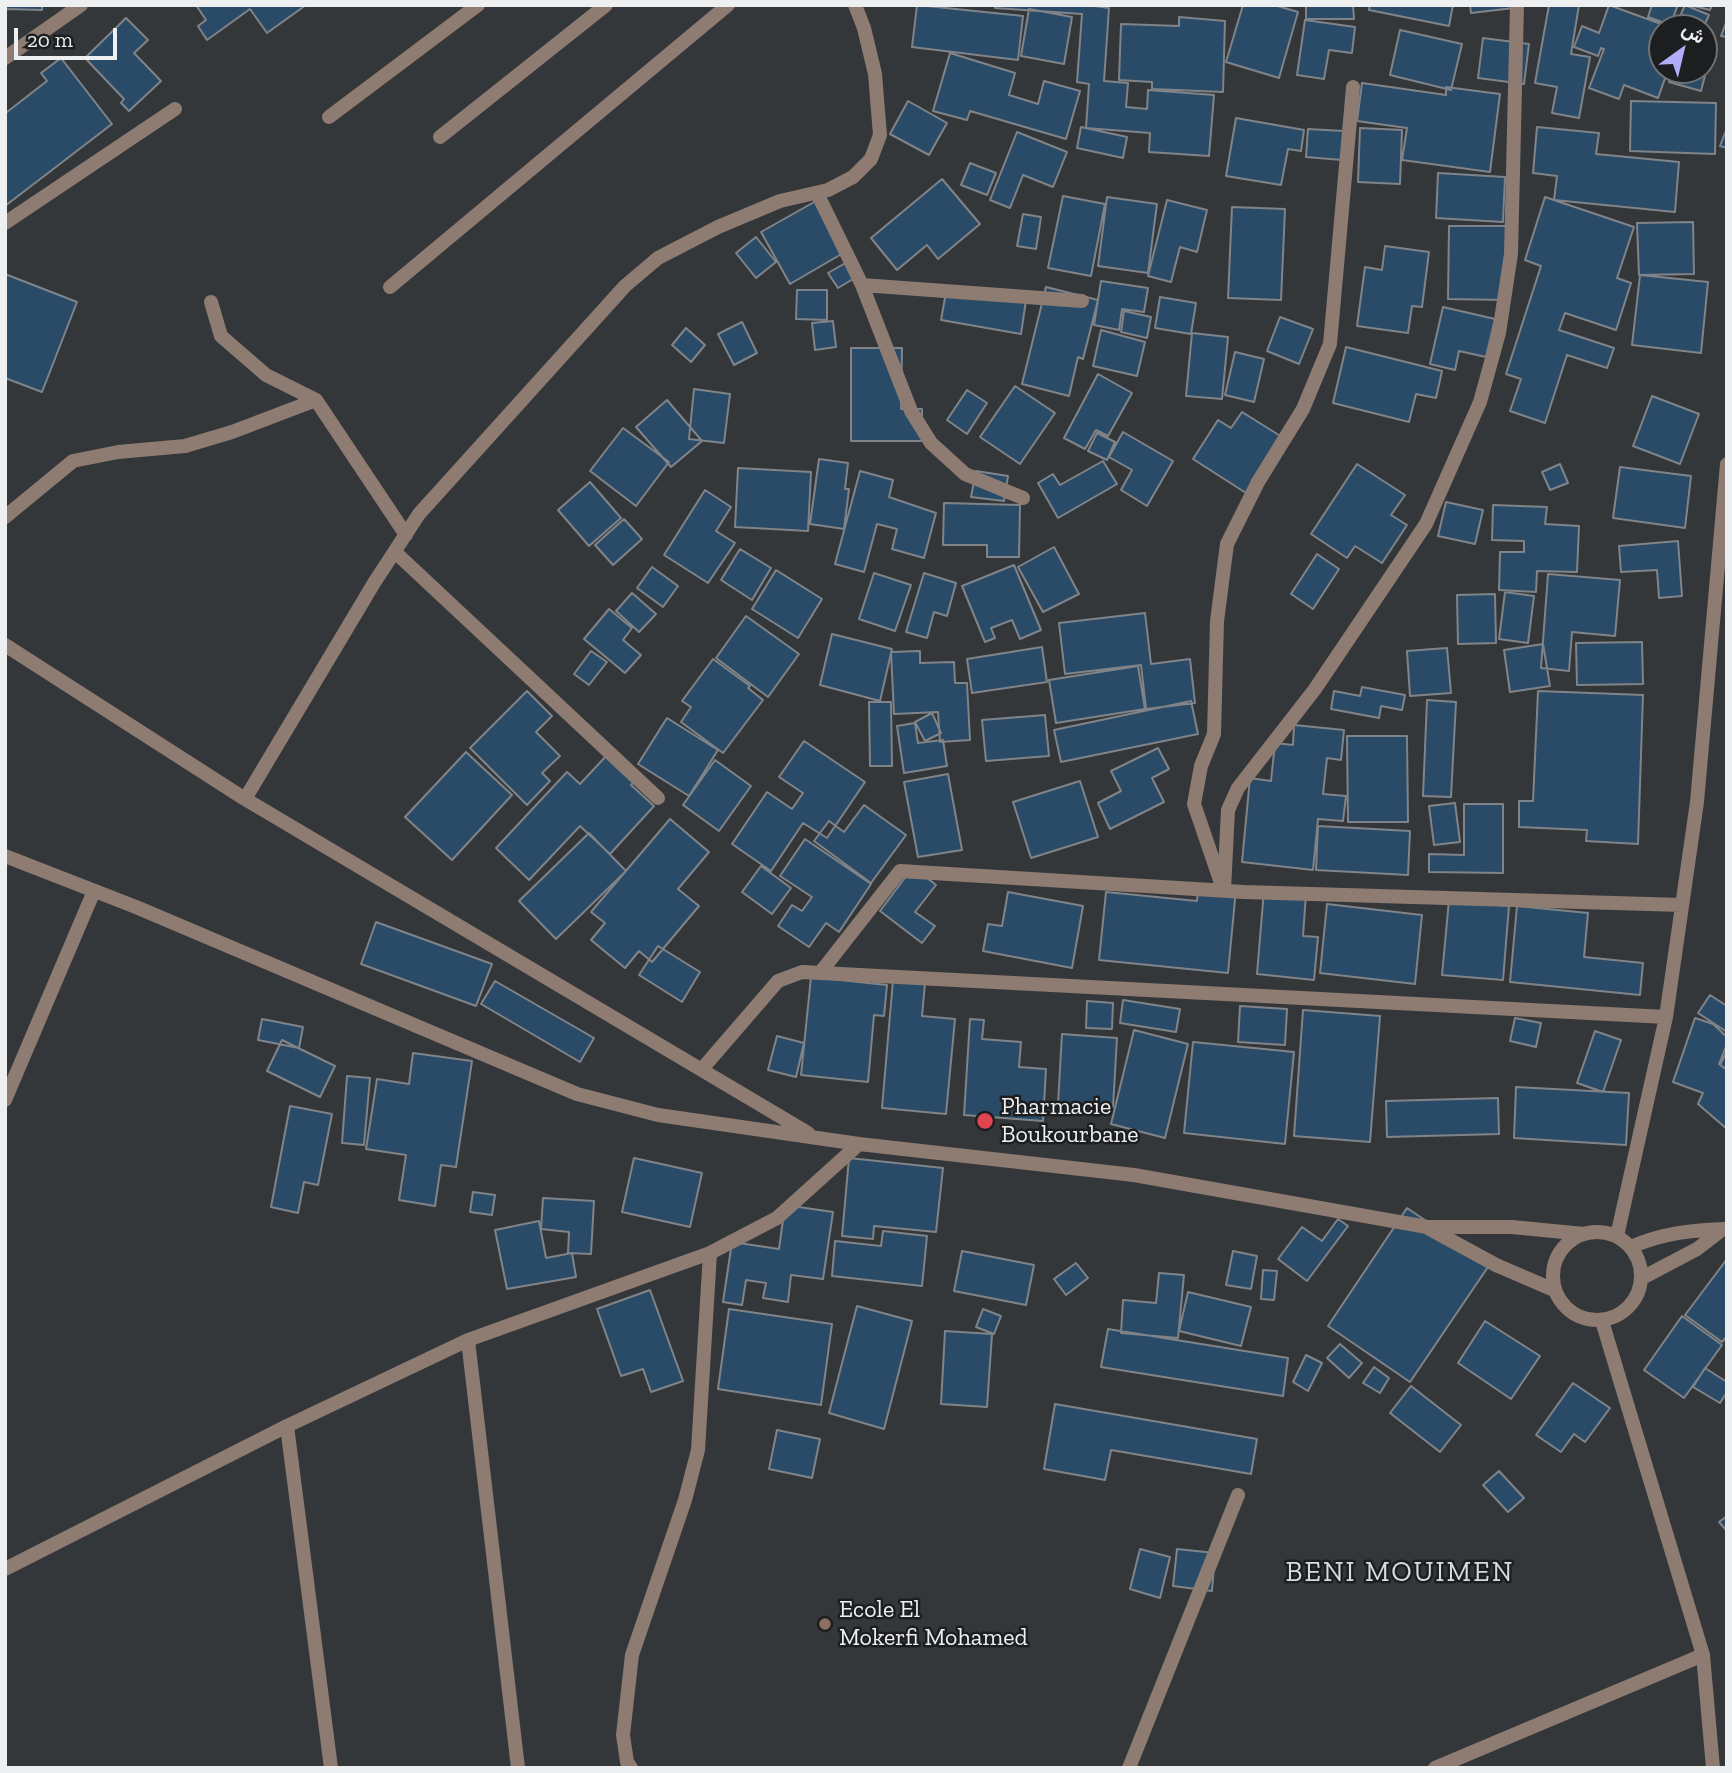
<!DOCTYPE html>
<html>
<head>
<meta charset="utf-8">
<style>
  body { margin:0 }
  #map { position:relative; width:1732px; height:1773px; overflow:hidden; background:#34373a; font-family:"Zilla Slab",Vazirmatn,serif }
  canvas { display:block }
  .frame { position:absolute; inset:0; border:7px solid #edeff1; pointer-events:none }
  .north { position:absolute; left:1648px; top:14px; width:70px; height:70px; box-sizing:border-box; background:#1d1e20; border:2px solid #707274; border-radius:50%; rotate:34deg; font-size:19px; font-weight:700; line-height:28px; text-align:center; color:#edeff1 }
  .north::after { content:''; display:block; margin:auto; width:24px; height:32px; background:#b2adf9; clip-path:polygon(50% 0,100% 100%,50% 72%,0 100%) }
  .scale { position:absolute; left:14px; top:28px; width:103px; height:32px; box-sizing:border-box; border:4px solid #edeff1; border-top:0; padding-left:9px; font-size:21px; line-height:24px; white-space:nowrap; color:#edeff1; -webkit-text-stroke:5px #1d1e20; paint-order:stroke }
</style>
</head>
<body>
<div id="map">
<canvas width="1732" height="1773"></canvas>
<div class="frame"></div>
<div class="north">ش</div>
<div class="scale">20 m</div>
</div>
<script>
const ctx = document.querySelector('canvas').getContext('2d');
ctx.lineJoin = 'round';
function fill(path, color) { ctx.fillStyle = color; ctx.fill(path, 'evenodd'); }
function stroke(path, color, width, dash) { ctx.strokeStyle = color; ctx.lineWidth = width; ctx.lineCap = dash ? 'butt' : 'round'; ctx.setLineDash(dash || []); ctx.stroke(path); }
function label(font, color, halo, rows, align = 'center') {
  ctx.font = font + ' "Zilla Slab",serif'; ctx.lineWidth = 5; ctx.setLineDash([]); ctx.textBaseline = 'middle'; ctx.strokeStyle = halo; ctx.fillStyle = color; for (const [text, x, y, turn = 0] of rows) {
    ctx.save(); ctx.translate(x, y); ctx.rotate((+turn || 0) * Math.PI / 180); ctx.textAlign = isNaN(turn) ? turn : align; if (halo) ctx.strokeText(text, 0, 0); ctx.fillText(text, 0, 0); ctx.restore();
  }
}
const building = new Path2D(`
  M5,5H42V10L5,9Z
  M196,5H306L267,33L250,9L207,40L198,26L206,20Z
  M917,5L1023,16L1018,60L912,47Z
  M995,5H1087L1109,8L1104,81L1128,83L1126,107L1147,109L1148,90L1214,95L1209,156L1149,152L1150,133L1086,128L1089,84L1077,82L1082,14L995,8Z
  M1243,5H1274L1298,12L1279,78L1226,62Z
  M1306,5H1353L1354,19H1306Z
  M1370,5H1453L1449,26L1369,10Z
  M1470,5H1514V8L1471,13Z
  M1549,5H1579L1571,54L1590,57L1579,118L1552,113L1557,87L1535,83Z
  M1609,5L1672,28H1662V70H1668L1658,98L1624,85L1619,99L1589,88L1604,49L1601,48L1598,56L1574,47L1582,26L1599,33Z
  M1652,5H1678L1670,25L1648,17Z
  M1685,5L1709,15L1703,28H1689L1677,23Z
  M1689,5H1712L1710,10Z
  M1029,9L1072,17L1064,64L1021,56Z
  M1179,17L1225,21L1223,92L1152,89V82L1119,80L1121,24L1179,26Z
  M126,18L148,40L134,53L161,81L129,111L121,103L124,99L85,58Z
  M1305,20L1355,27L1352,53L1329,50L1324,79L1297,75Z
  M1727,20V37L1721,36Z
  M1400,30L1462,44L1451,90L1390,75Z
  M1483,38L1529,44L1524,84L1478,78Z
  M1704,38L1714,41L1701,91L1669,82L1672,70H1704Z
  M950,53L1015,73L1009,95L1038,104L1044,81L1080,91L1066,139L970,111L967,120L933,111Z
  M61,58L112,124L5,206V110L7,112L47,81L41,73Z
  M1362,83L1446,95V87L1500,94L1490,172L1402,160L1407,128L1357,121Z
  M908,101L947,123L929,155L890,134Z
  M1631,101L1716,103L1715,154L1630,151Z
  M1236,118L1304,130L1301,151L1288,149L1281,185L1226,176Z
  M1081,127L1127,137L1123,158L1077,148Z
  M1537,127L1599,133L1596,154L1679,162L1675,212L1554,200L1557,176L1533,173Z
  M1360,128L1402,130L1400,184L1358,182Z
  M1727,128V148L1720,146Z
  M1308,129L1344,131L1342,160L1306,157Z
  M1017,132L1067,152L1053,187L1023,175L1010,208L990,200Z
  M970,163L996,173L987,195L961,185Z
  M1438,173L1505,177L1503,222L1436,218Z
  M942,179L980,224L938,259L927,245L897,270L871,238Z
  M1063,196L1105,204L1091,276L1048,268Z
  M1107,197L1157,204L1148,273L1098,266Z
  M1545,197L1634,227L1617,278L1631,283L1616,330L1565,313L1559,330L1614,348L1607,368L1567,355L1545,423L1510,411L1521,379L1506,374L1541,266L1525,260Z
  M1167,200L1207,210L1197,252L1180,247L1171,282L1148,276Z
  M816,201L845,252L790,284L761,232Z
  M1232,207L1285,209L1281,300L1228,298Z
  M1023,214L1041,217L1036,249L1017,246Z
  M1693,222L1694,274L1639,275L1637,223Z
  M1449,226H1506V300L1448,299Z
  M756,237L776,262L756,278L736,253Z
  M1385,246L1429,252L1422,307L1412,306L1408,333L1357,326L1365,267L1382,270Z
  M849,261L858,276L838,288L828,273Z
  M5,274L77,302L42,392L5,378Z
  M1640,275L1708,282L1701,353L1632,345Z
  M1101,281L1148,288L1144,312L1122,309L1119,330L1094,325Z
  M947,287L1026,300L1021,334L941,320Z
  M1046,287L1098,300L1083,359L1078,357L1069,396L1022,384Z
  M797,290H827V320L796,319Z
  M1160,297L1196,303L1191,334L1155,328Z
  M1443,307L1495,319L1486,357L1459,351L1455,370L1430,364Z
  M1124,311L1151,317L1147,338L1121,332Z
  M1280,317L1313,329L1299,364L1267,351Z
  M833,321L836,347L815,350L812,323Z
  M742,322L757,353L734,365L718,334Z
  M686,328L705,345L691,362L672,345Z
  M1101,330L1145,342L1137,376L1093,366Z
  M1192,333L1228,337L1222,399L1186,396Z
  M1346,347L1442,371L1436,398L1416,394L1409,422L1333,403Z
  M851,348H902L901,409H922V441H851Z
  M1235,352L1264,359L1254,402L1225,395Z
  M1098,374L1132,393L1108,436L1096,430L1085,449L1064,438Z
  M1015,386L1055,413L1020,464L980,437Z
  M694,389L730,394L724,443L689,439Z
  M967,390L987,403L967,434L947,420Z
  M1652,396L1699,414L1680,464L1633,446Z
  M667,400L702,441L671,467L636,427Z
  M1242,412L1282,437L1246,493L1193,459L1218,420L1231,428Z
  M623,428L669,462L636,506L590,471Z
  M1123,432L1173,461L1147,506L1121,490L1132,470L1109,457Z
  M1097,433L1115,442L1107,460L1088,451Z
  M819,459L848,463L845,489H849L844,529L810,524Z
  M1103,461L1117,484L1058,518L1038,483L1053,474L1060,485Z
  M1357,464L1405,495L1391,515L1407,525L1382,563L1355,546L1347,558L1311,534Z
  M1560,464L1568,483L1550,490L1542,472Z
  M1620,467L1691,476L1685,528L1613,518Z
  M738,468L811,472L808,531L735,527Z
  M860,471L893,480L889,497L936,513L924,558L892,549L897,529L877,524L864,572L835,564Z
  M976,471L1008,476L1004,501L971,497Z
  M590,482L621,518L589,546L558,510Z
  M705,490L731,507L716,531L735,543L708,583L664,555Z
  M1446,502L1483,510L1475,544L1438,536Z
  M944,503L1020,505L1019,557H987V545H943Z
  M1493,505L1547,507L1545,524L1579,526L1577,572L1537,571L1536,592L1499,590L1500,552H1524V541L1492,540Z
  M624,519L642,539L613,565L595,545Z
  M1678,541L1682,596L1659,598L1657,570L1621,572L1619,546Z
  M1054,547L1079,594L1043,612L1018,567Z
  M740,549L771,568L752,600L721,580Z
  M1317,554L1339,569L1313,609L1291,594Z
  M1014,565L1041,630L1020,639L1012,620L991,628L995,638L985,642L962,586Z
  M652,567L678,586L663,607L637,588Z
  M776,570L822,599L798,638L752,609Z
  M874,573L911,585L895,631L859,619Z
  M924,573L956,583L947,616L934,612L927,638L906,632Z
  M1548,574L1620,580L1615,636L1572,632L1569,671L1541,668Z
  M1505,592L1534,596L1528,643L1499,639Z
  M632,593L656,614L639,632L616,611Z
  M1495,594L1496,643L1458,644L1457,595Z
  M609,609L632,628L623,640L641,655L625,673L584,639Z
  M1145,613L1151,664L1190,659L1195,703L1146,709L1141,665L1065,674L1059,623Z
  M746,616L799,654L768,697L716,658Z
  M832,634L892,649L880,701L820,685Z
  M1642,642L1643,684L1577,685L1576,643Z
  M1543,644L1550,686L1510,692L1504,650Z
  M1042,647L1047,682L972,693L967,659Z
  M1447,648L1451,693L1410,696L1407,651Z
  M591,651L607,662L589,685L574,674Z
  M920,651V663L954,662L955,683H967L970,740L940,742L938,712L894,714L891,652Z
  M713,659L750,686L748,688L763,700L723,753L681,722L691,707L682,701Z
  M1138,666L1145,709L1056,723L1049,680Z
  M1362,687L1405,695L1402,710L1381,706L1379,718L1331,709L1334,691L1360,696Z
  M527,691L552,716L536,732L560,756L542,773L550,781L527,805L470,748Z
  M1538,691L1643,695L1638,844L1586,841L1587,830L1519,827V801H1533Z
  M1427,700L1456,702L1451,797L1423,796Z
  M1191,701L1198,734L1061,762L1054,730Z
  M869,702H891L892,766H870Z
  M932,713L941,733L925,741L915,722Z
  M1045,715L1049,756L986,761L982,720Z
  M667,718L718,750L689,796L638,764Z
  M915,723L918,743L943,740L947,766L904,773L897,726Z
  M1294,725L1344,730L1341,760L1327,758L1323,794L1346,796L1343,821L1318,819L1313,870L1242,862L1250,778L1271,781L1275,743L1293,745Z
  M1347,736H1407L1408,822H1348Z
  M804,741L865,782L827,838L803,823L771,871L732,844L767,792L792,809L803,793L779,777Z
  M1158,748L1169,769L1152,778L1164,802L1110,829L1098,803L1121,791L1111,771Z
  M466,752L512,795L452,860L405,817Z
  M608,754L636,780L631,785L654,806L610,854L580,826L529,880L496,848L567,772L580,784Z
  M715,760L751,786L719,831L683,805Z
  M948,774L962,850L918,857L904,782Z
  M1080,781L1098,837L1031,858L1013,802Z
  M1455,803L1460,842L1434,845L1429,806Z
  M1464,804H1503V873L1429,872V854L1464,855Z
  M864,805L906,835L871,883L814,841L829,821L844,832Z
  M670,819L709,852L678,889L699,906L652,962L639,951L625,968L591,940L605,923L591,912Z
  M1318,826L1410,831L1408,875L1316,870Z
  M589,833L626,871L556,939L519,901Z
  M805,839L871,884L839,932L826,923L809,947L778,926L792,905L802,911L812,897L780,876Z
  M761,866L791,888L772,914L742,892Z
  M913,867L936,885L915,912L935,926L922,943L880,911Z
  M1198,885L1236,889L1228,973L1099,960L1106,892L1197,901Z
  M1264,890L1306,894L1303,936L1318,937L1314,980L1257,974Z
  M1008,892L1083,906L1072,968L983,951L988,924L1002,926Z
  M1449,900L1509,906L1503,980L1442,975Z
  M1327,904L1422,915L1415,984L1320,973Z
  M1517,906L1588,913L1584,957L1643,963L1640,995L1510,982Z
  M376,922L492,964L476,1006L361,964Z
  M658,946L700,972L682,1002L639,975Z
  M811,977L887,985L884,1016L874,1015L868,1082L801,1075Z
  M893,980L925,983L922,1016L955,1019L946,1114L882,1108Z
  M495,981L594,1038L580,1062L481,1004Z
  M1710,995L1727,1006V1032L1698,1013Z
  M1123,1000L1180,1009L1176,1032L1120,1023Z
  M1087,1001L1113,1003L1112,1029L1086,1028Z
  M1240,1006L1287,1009L1285,1045L1238,1042Z
  M1303,1010L1380,1016L1370,1142L1294,1136Z
  M1515,1018L1541,1023L1536,1047L1510,1041Z
  M1695,1018L1713,1024L1727,1037V1044L1719,1064L1727,1070V1129L1698,1104L1703,1093L1673,1082Z
  M262,1019L303,1027L299,1048L258,1040Z
  M970,1019L984,1020L982,1039L1021,1042L1019,1067L1046,1069L1043,1121L964,1115Z
  M1134,1030L1188,1044L1165,1138L1111,1124Z
  M1595,1031L1621,1040L1603,1092L1577,1083Z
  M1062,1034L1117,1038L1113,1107L1058,1104Z
  M777,1036L804,1043L796,1077L768,1070Z
  M282,1040L335,1066L320,1097L267,1071Z
  M1193,1042L1294,1052L1285,1144L1184,1133Z
  M1727,1051V1069L1720,1065Z
  M413,1053L472,1061L456,1167L441,1165L435,1206L399,1200L406,1155L366,1149L377,1079L409,1084Z
  M347,1076L370,1078L364,1145L342,1143Z
  M1516,1087L1629,1093L1626,1145L1514,1138Z
  M1498,1098L1499,1134L1387,1137L1386,1101Z
  M290,1106L332,1114L318,1185L304,1182L298,1213L271,1207Z
  M634,1158L702,1173L690,1227L622,1212Z
  M849,1158L943,1168L936,1232L874,1226L873,1239L842,1236Z
  M473,1192L495,1195L492,1215L470,1212Z
  M543,1198L594,1201L591,1254L568,1253L569,1232L541,1229Z
  M785,1205L833,1212L823,1279L791,1275L788,1302L763,1298L766,1283L746,1280L742,1305L723,1302L732,1242L779,1249Z
  M1407,1208L1490,1264L1410,1382L1328,1326Z
  M1338,1219L1348,1226L1307,1281L1278,1259L1302,1227L1322,1241Z
  M539,1221L546,1258L572,1253L576,1277L507,1289L495,1230Z
  M883,1231L927,1236L922,1286L832,1276L835,1241L881,1246Z
  M962,1251L1034,1265L1026,1305L954,1291Z
  M1233,1251L1257,1256L1251,1289L1226,1285Z
  M1727,1259V1336L1722,1342L1685,1315Z
  M1076,1263L1088,1278L1066,1295L1054,1279Z
  M1263,1270L1277,1271L1274,1300L1261,1299Z
  M1159,1273L1184,1275L1178,1338L1121,1333L1123,1300L1156,1303Z
  M650,1290L683,1381L651,1392L643,1369L621,1376L597,1309Z
  M1188,1292L1251,1307L1241,1346L1179,1331Z
  M857,1306L912,1321L884,1429L829,1413Z
  M729,1309L832,1324L821,1405L718,1389Z
  M983,1309L1001,1316L994,1334L976,1327Z
  M1682,1316L1722,1345L1684,1398L1644,1370Z
  M1485,1321L1540,1356L1511,1399L1458,1363Z
  M1108,1329L1288,1358L1283,1396L1101,1367Z
  M945,1331L992,1334L987,1407L941,1404Z
  M1340,1344L1362,1363L1349,1378L1327,1358Z
  M1306,1355L1322,1363L1308,1391L1293,1382Z
  M1374,1367L1389,1378L1380,1393L1363,1383Z
  M1705,1368L1727,1382V1392L1720,1403L1693,1387Z
  M1573,1383L1610,1408L1585,1442L1574,1434L1561,1452L1536,1435Z
  M1411,1386L1461,1425L1440,1452L1390,1413Z
  M1055,1404L1257,1439L1251,1474L1111,1450L1105,1480L1044,1469Z
  M777,1430L820,1439L812,1478L769,1469Z
  M1499,1471L1524,1498L1508,1512L1483,1485Z
  M1727,1516V1531L1719,1522Z
  M1140,1549L1170,1557L1160,1598L1130,1589Z
  M1177,1549L1215,1553L1212,1591L1173,1586Z`);
const minor = new Path2D(`
  M5,58L81,5
  M329,117L478,5
  M440,137L606,5
  M817,193L862,285L911,411L931,443L965,474L1023,498
  M5,223L175,109
  M862,285L1082,301
  M390,287L728,5
  M211,302L221,336L266,375L316,400L406,535
  M5,517L73,461L118,452L185,446L232,432L316,400
  M395,552L658,798
  M5,645L245,799L808,1133
  M245,799L374,583L419,514L625,286L658,258L718,227L780,201L828,190L853,177L871,159L880,135L875,74L864,28L855,5
  M5,856L136,907L577,1094L658,1115L859,1144L1134,1175L1427,1227H1512L1584,1234
  M1221,883L1194,804L1201,766L1214,734L1217,621L1227,544L1258,482L1303,409L1330,344L1353,87
  M1224,890L1228,810L1238,788L1315,689L1426,524L1480,402L1499,333L1511,254L1517,5
  M820,973L900,871L1244,892L1682,905
  M702,1069L778,981L802,972L1666,1017
  M5,1100L94,891
  M1428,1228L1496,1265L1554,1290
  M1553 1276a44 44 0 1 1 88 0a44 44 0 1 1-88 0Z
  M1617,1236L1666,1017L1697,802L1727,464
  M1631,1247C1662,1233 1693,1230 1727,1229
  M1642,1278L1697,1249L1723,1229
  M1602,1321L1703,1655L1713,1768
  M468,1340L518,1768
  M287,1426L331,1768
  M5,1569L287,1426L468,1340L710,1253L777,1218L859,1144
  M631,1768L627,1762L623,1735L632,1655L685,1500L698,1450L710,1253
  M1129,1768L1238,1495
  M1435,1768L1703,1655`);
const markers = [
  [985,1121,9,"#e0444e"],
  [825,1624,7,"#8d6e63"]
];
const poiNames = [
  ["Pharmacie",1001,1107],
  ["Boukourbane",1001,1135],
  ["Ecole El",839,1610],
  ["Mokerfi Mohamed",839,1638]
];
const quarterNames = [
  ["BENI MOUIMEN",1400,1573]
];
fill(building, '#2a4b67');
stroke(building, '#808488', 2);
stroke(minor, '#8e7b71', 14);
for (const [x, y, r, color] of markers) { const dot = new Path2D(); dot.arc(x, y, r, 0, 2 * Math.PI); ctx.fillStyle = color; ctx.fill(dot); stroke(dot, '#1d1e20', 2.5); }
label('24px', '#edeff1', '#1d1e20', poiNames, 'left');
ctx.letterSpacing = '2px';
label('28px', '#d7dbdf', '#1d1e20', quarterNames);
ctx.letterSpacing = '0px';
</script>
</body>
</html>
